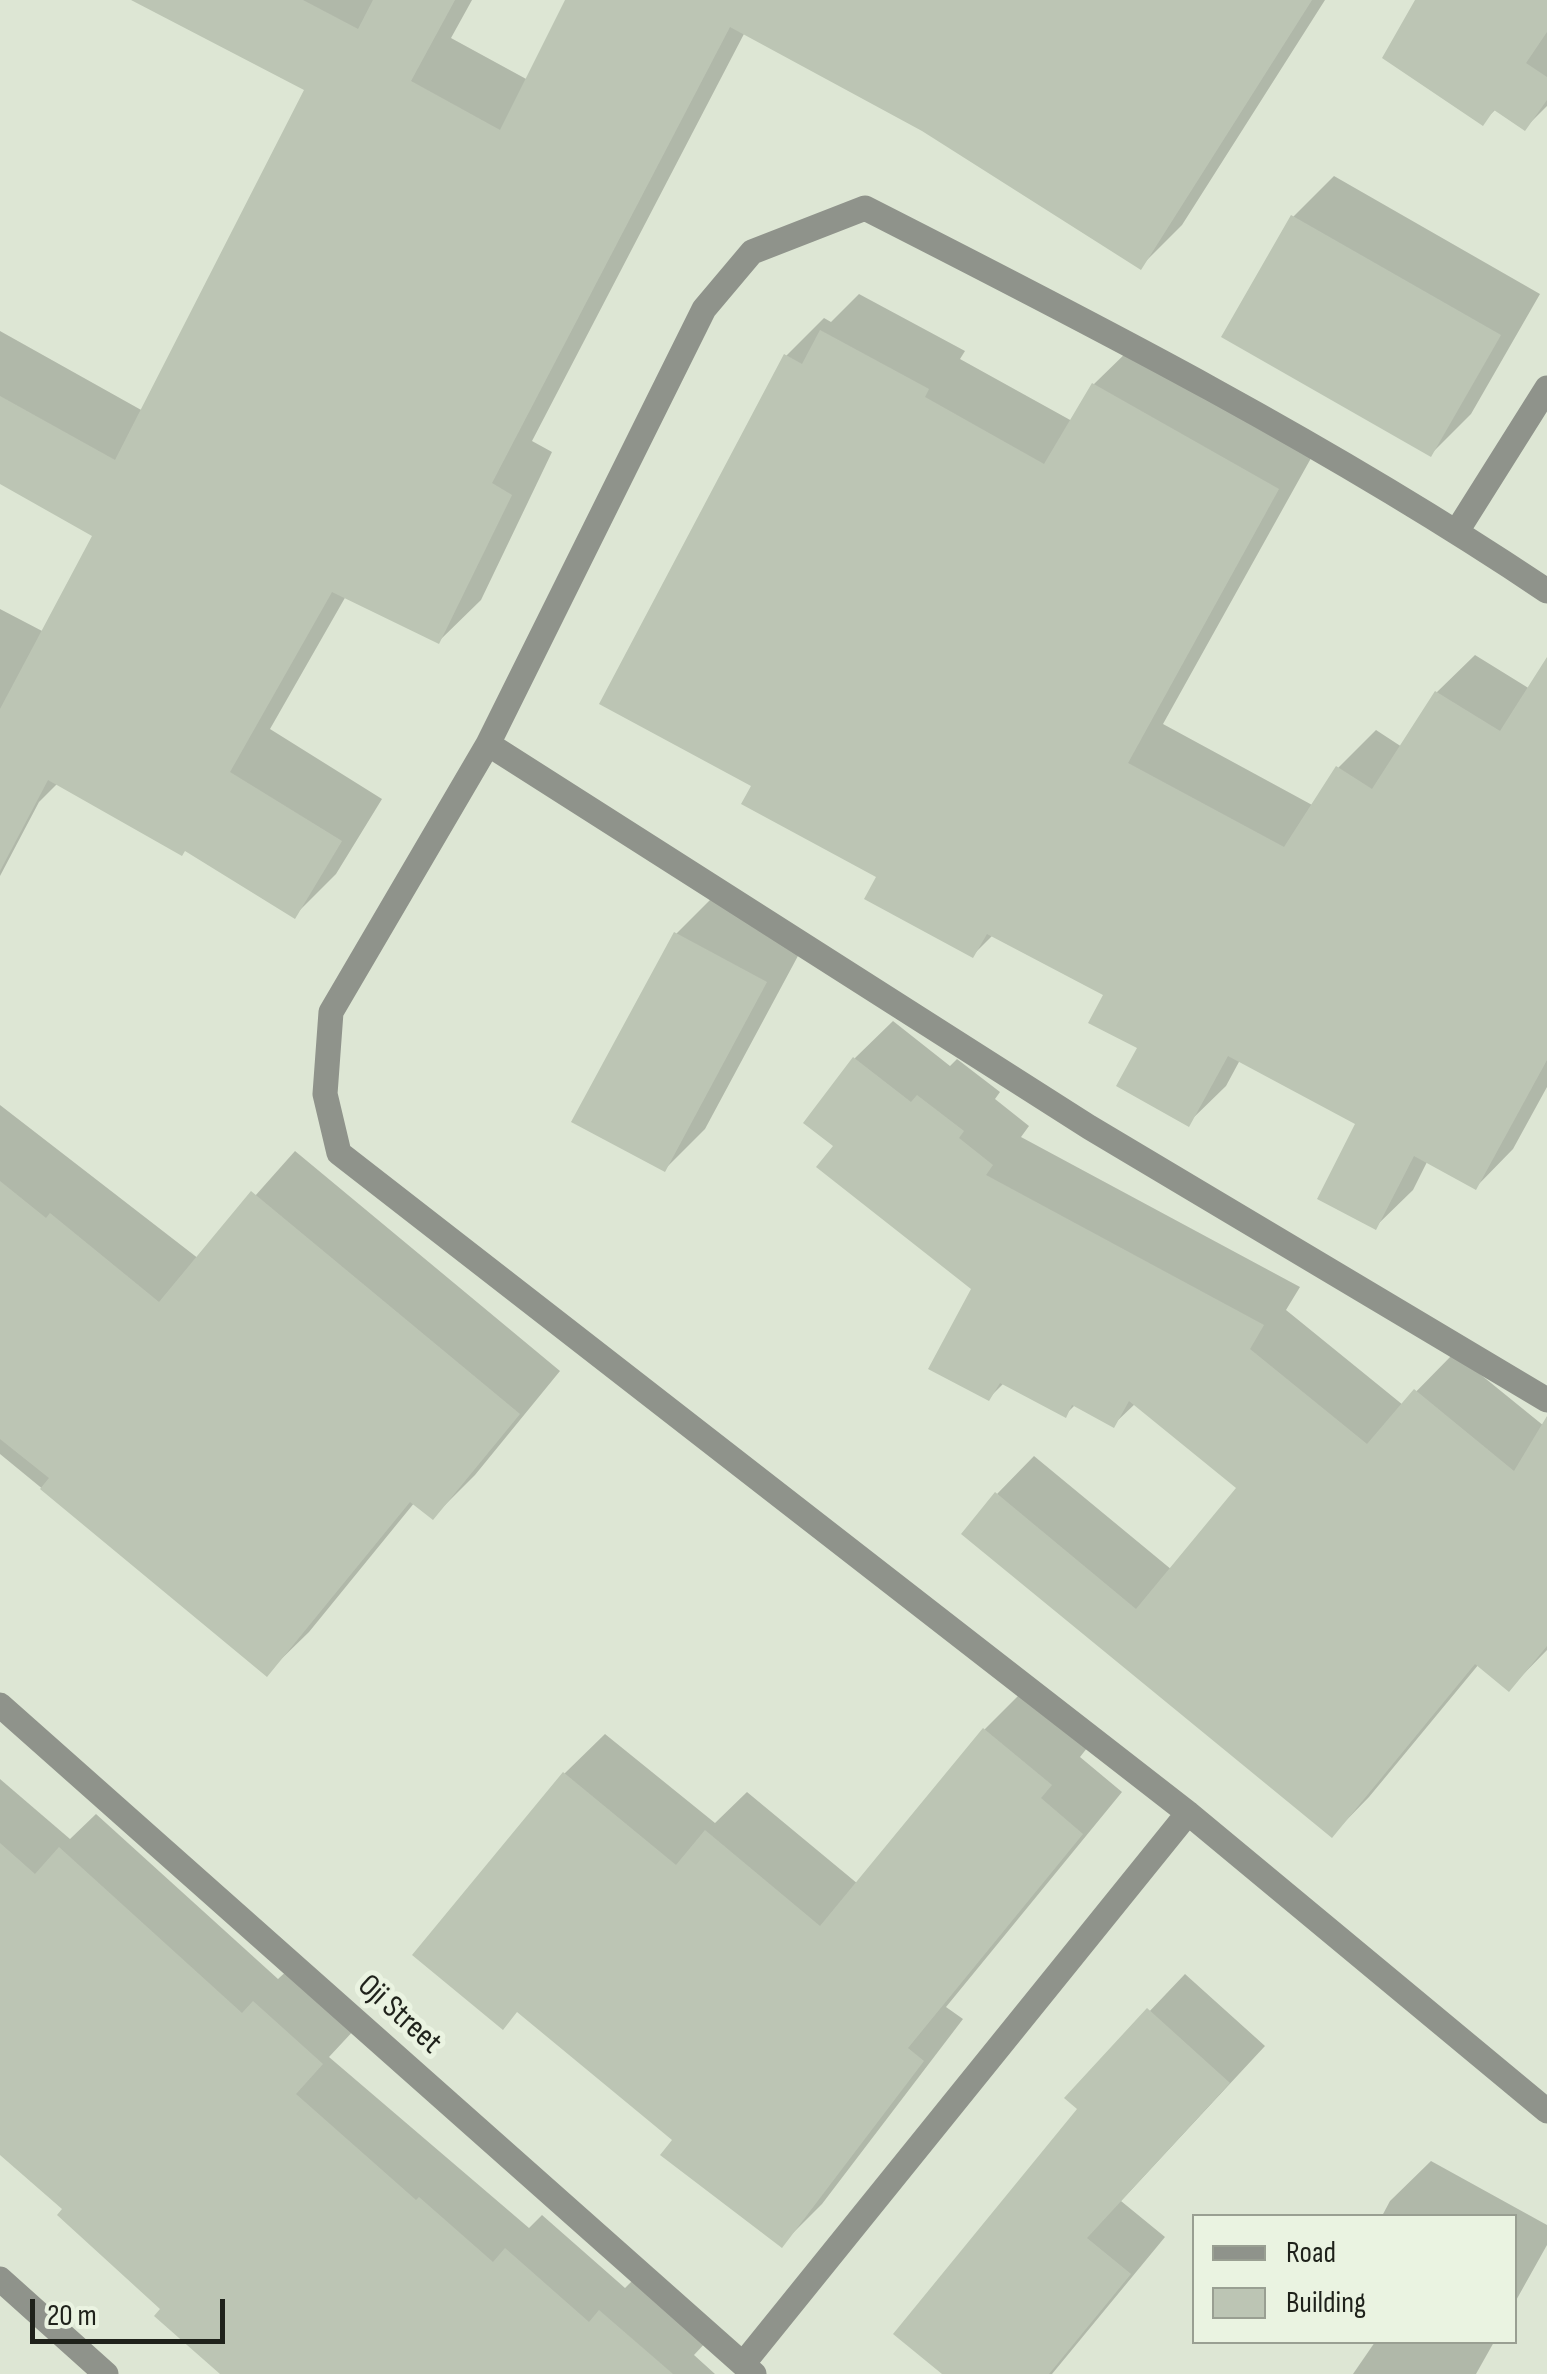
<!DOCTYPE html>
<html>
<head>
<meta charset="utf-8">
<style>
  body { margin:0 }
  #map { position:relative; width:1547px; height:2374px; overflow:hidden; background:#dde6d4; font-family:"Sofia Sans Condensed",sans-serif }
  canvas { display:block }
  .legend { position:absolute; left:1192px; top:2214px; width:325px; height:130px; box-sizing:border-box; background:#eaf3e1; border:2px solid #999f92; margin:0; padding:12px 18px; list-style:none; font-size:30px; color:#1f221b }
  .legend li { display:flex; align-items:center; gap:20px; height:50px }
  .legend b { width:50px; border:2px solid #999f92 }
  .scale { position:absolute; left:30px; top:2299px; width:195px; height:45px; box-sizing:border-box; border:5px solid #1f221b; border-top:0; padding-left:12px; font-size:30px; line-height:35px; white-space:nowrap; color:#1f221b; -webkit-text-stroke:8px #eaf3e1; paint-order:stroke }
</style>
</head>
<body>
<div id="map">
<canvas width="1547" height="2374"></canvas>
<ul class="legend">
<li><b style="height:12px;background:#8f938b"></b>Road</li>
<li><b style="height:28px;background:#bcc5b4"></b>Building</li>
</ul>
<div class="scale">20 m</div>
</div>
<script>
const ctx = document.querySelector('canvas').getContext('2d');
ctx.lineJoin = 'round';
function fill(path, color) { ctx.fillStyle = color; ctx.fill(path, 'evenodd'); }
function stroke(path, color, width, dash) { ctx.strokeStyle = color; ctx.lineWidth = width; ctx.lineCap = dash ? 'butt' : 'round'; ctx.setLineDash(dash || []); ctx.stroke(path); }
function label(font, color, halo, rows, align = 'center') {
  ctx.font = font + ' "Sofia Sans Condensed",sans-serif'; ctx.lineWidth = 10; ctx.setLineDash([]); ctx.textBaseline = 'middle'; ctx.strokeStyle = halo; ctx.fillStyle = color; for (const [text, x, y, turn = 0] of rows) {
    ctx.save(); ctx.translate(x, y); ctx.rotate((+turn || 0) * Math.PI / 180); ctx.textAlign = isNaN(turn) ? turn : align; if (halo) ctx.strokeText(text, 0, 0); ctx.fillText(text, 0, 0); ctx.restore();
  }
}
const shadow = new Path2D(`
  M136,0H472L451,38L528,80L568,0H1325L1182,225L1140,267L923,129L745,32L532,441L552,452L481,600L439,641L346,596L270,729L382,799L336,874L294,916L186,849L58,783L39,802L0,876V609L44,632L95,535L0,481V331L143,411L307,89Z
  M1418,0H1547V106L1525,128L1496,109L1482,123Z
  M1334,176L1540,294L1471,414L1431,454L1293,217Z
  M859,294L965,351L960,359L1072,421L1094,384L1132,347L1315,451L1163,724L1314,806L1338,768L1376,730L1402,747L1437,692L1475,655L1530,689L1547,661V1087L1513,1149L1476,1187L1428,1160L1413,1190L1375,1227L1358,1123L1240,1060L1226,1086L1188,1123L1107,994L993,935L973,955L880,876L754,785L786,356L824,318L831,322Z
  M716,894L806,941L705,1129L665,1169L676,934Z
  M893,1021L950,1066L957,1059L1000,1092L995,1099L1029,1126L1021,1137L1300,1287L1286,1310L1403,1405L1454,1353L1544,1426L1547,1423V1650L1509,1689L1479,1664L1369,1797L1332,1835L997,1494L1034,1456L1172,1570L1240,1487L1136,1403L1114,1424L1076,1404L1065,1415L1005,1382L989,1398L974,1289L837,1145L855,1058Z
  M0,1105L199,1259L295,1151L560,1371L475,1475L433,1517L415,1502L309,1632L267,1673L0,1454Z
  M1025,1689L1091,1743L1080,1757L1122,1792L946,2007L963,2019L822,2204L782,2244L676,2139L564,1774L605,1734L715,1823L747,1792L858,1884L985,1729Z
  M0,1779L70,1839L96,1814L278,1979L290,1968L356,2028L329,2057L529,2228L542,2215L625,2288L636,2277L708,2340L694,2355L715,2374H230L66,2209L0,2151Z
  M1185,1974L1265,2046L1121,2201L1165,2237L1052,2374H946L1081,2109L1068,2097Z
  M1431,2161L1547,2225V2245L1514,2304V2216H1382L1390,2201Z
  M1375,2342H1374H1494L1476,2374H1353Z`);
const building = new Path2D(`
  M131,0H303L358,29L373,0H455L411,81L500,130L565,0H1312L1141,270L922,131L730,27L492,483L512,495L439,644L332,592L230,772L342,841L295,919L185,851L182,856L48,780L0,871V709L92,536L0,484V396L115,460L304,90Z
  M1415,0H1547V32L1526,63L1547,77V100L1525,131L1494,110L1483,126L1382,58Z
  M1291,215L1501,335L1431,457L1221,337Z
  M820,330L929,389L925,397L1044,464L1092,383L1279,489L1128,763L1284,847L1336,766L1372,789L1435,691L1500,731L1547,657V1060L1476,1190L1414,1156L1376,1230L1317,1199L1355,1124L1228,1056L1189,1127L1116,1086L1137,1048L1088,1023L1103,995L987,934L973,958L864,899L876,877L741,804L751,786L599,704L784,354L802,364Z
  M674,932L767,982L665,1172L571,1122Z
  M853,1057L911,1102L917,1095L964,1131L959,1138L993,1165L986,1175L1264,1325L1250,1349L1367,1444L1414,1389L1514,1471L1547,1416V1646L1509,1692L1475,1664L1332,1838L961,1534L995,1492L1136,1609L1236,1488L1129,1401L1114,1428L1072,1405L1066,1418L1000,1383L989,1401L928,1369L971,1289L816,1167L833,1146L803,1123Z
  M0,1181L46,1218L50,1213L159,1302L251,1191L520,1414L433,1520L410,1502L267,1677L40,1489L49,1478L0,1439Z
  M983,1728L1052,1785L1041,1798L1083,1834L908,2048L924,2061L782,2248L660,2155L672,2140L517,2012L503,2030L412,1955L563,1772L676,1865L705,1830L820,1926Z
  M0,1843L35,1874L59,1847L242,2013L253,2001L323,2064L296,2094L416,2200L419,2197L493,2262L505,2248L589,2322L599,2310L673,2374H220L154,2316L160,2309L57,2215L62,2209L0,2155Z
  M1147,2008L1230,2083L1087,2238L1131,2274L1049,2374H942L893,2334L1077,2109L1064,2098Z`);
const minor = new Path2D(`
  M1457,531L1547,388
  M1547,591C1331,446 1097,326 865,208L752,252L704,309L488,744L331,1012L325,1094L339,1153L1188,1813L1547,2111
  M488,744L1089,1127L1547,1400
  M0,1705L754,2374
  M0,2279L106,2374
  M743,2364L1188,1813`);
const streetNames = [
  ["Oji Street",399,2015,42]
];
fill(shadow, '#0003');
fill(building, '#bcc5b4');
stroke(minor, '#8f938b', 25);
label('32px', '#1f221b', '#eaf3e1', streetNames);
</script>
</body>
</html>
